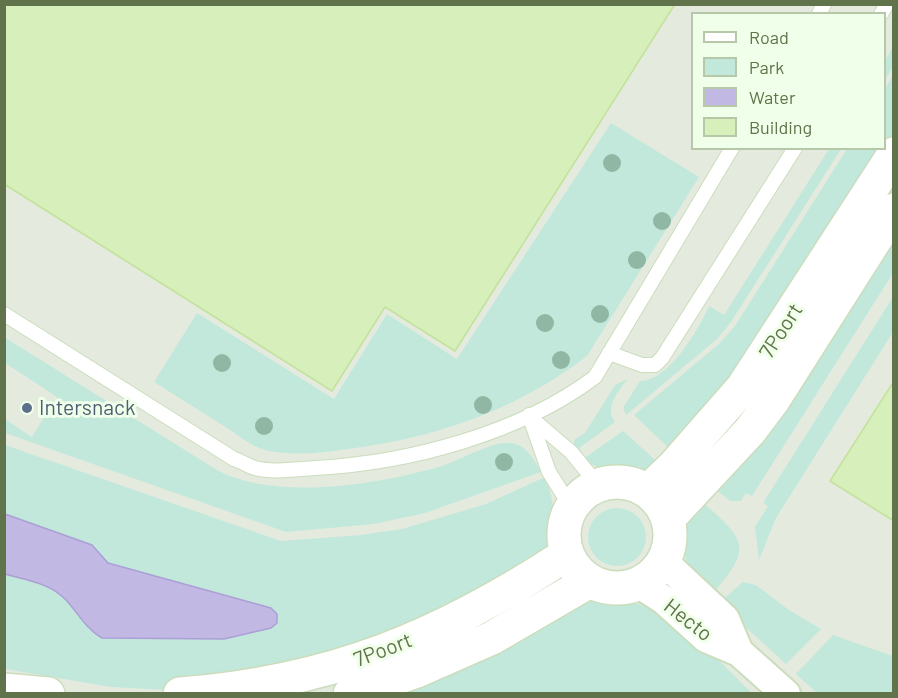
<!DOCTYPE html>
<html>
<head>
<meta charset="utf-8">
<style>
  body { margin:0 }
  #map { position:relative; width:898px; height:698px; overflow:hidden; background:#ebfbe3; font-family:Barlow,sans-serif }
  canvas { display:block }
  .frame { position:absolute; inset:0; border:6px solid #61734a; pointer-events:none }
  .legend { position:absolute; left:691px; top:12px; width:195px; height:138px; box-sizing:border-box; background:#f0ffe9; border:2px solid #b7c7a9; margin:0; padding:8px 10px; list-style:none; font-size:18px; color:#61734a }
  .legend li { display:flex; align-items:center; gap:12px; height:30px }
  .legend b { width:30px; border:2px solid #b7c7a9 }
</style>
</head>
<body>
<div id="map">
<canvas width="898" height="698"></canvas>
<div class="frame"></div>
<ul class="legend">
<li><b style="height:8px;background:#fff"></b>Road</li>
<li><b style="height:16px;background:#c2e8dc"></b>Park</li>
<li><b style="height:16px;background:#c2b8e4"></b>Water</li>
<li><b style="height:16px;background:#d7f0bb"></b>Building</li>
</ul>
</div>
<script>
const ctx = document.querySelector('canvas').getContext('2d');
ctx.lineJoin = 'round';
function fill(path, color) { ctx.fillStyle = color; ctx.fill(path, 'evenodd'); }
function stroke(path, color, width, dash) { ctx.strokeStyle = color; ctx.lineWidth = width; ctx.lineCap = dash ? 'butt' : 'round'; ctx.setLineDash(dash || []); ctx.stroke(path); }
function label(font, color, halo, rows, align = 'center') {
  ctx.font = font + ' Barlow,sans-serif'; ctx.lineWidth = 6; ctx.setLineDash([]); ctx.textBaseline = 'middle'; ctx.strokeStyle = halo; ctx.fillStyle = color; for (const [text, x, y, turn = 0] of rows) {
    ctx.save(); ctx.translate(x, y); ctx.rotate((+turn || 0) * Math.PI / 180); ctx.textAlign = isNaN(turn) ? turn : align; if (halo) ctx.strokeText(text, 0, 0); ctx.fillText(text, 0, 0); ctx.restore();
  }
}
const industrial = new Path2D(`
  M4,5H893V693H5ZM692,14H884V148H692Z`);
const green = new Path2D(`
  M893,46V66L885,80V61Z
  M893,75V141L765,345L675,454L634,415L720,343L735,326L847,149L884,148L885,89Z
  M611,123L699,177L587,356C517,410 435,438 348,449C321,453 289,457 262,449C250,445 238,435 227,428C203,413 178,397 154,382L197,313L334,399L387,314L457,359Z
  M829,149H841L731,322L717,339L626,415L623,408L640,381C669,381 698,330 709,306L724,315Z
  M893,225V273L752,496L746,493L741,501H730L710,485Z
  M893,297V332L776,518L759,560L755,527L768,506L763,503Z
  M4,337L217,470C277,502 382,484 445,465C462,459 493,441 510,443C526,444 534,459 541,472L425,513L374,524L286,532L5,433V419L32,437L57,397L5,363Z
  M627,379C618,393 604,406 615,422L579,448L582,453L579,455L573,445L575,439L585,433L615,385Z
  M623,431L662,466C637,475 606,475 583,459Z
  M5,445L281,541L361,535L402,529L486,504L545,477C557,506 556,531 540,559L401,637L166,690L111,687L5,669Z
  M699,499C744,539 756,546 711,595C678,557 675,544 699,499Z
  M588 537a29 29 0 1 1 58 0a29 29 0 1 1-58 0Z
  M743,582L756,585L789,610L821,629L786,664L719,603Z
  M595,600C617,602 643,601 663,612C689,626 728,671 752,693L374,694L575,605Z
  M833,635L893,656V693H817L796,674Z`);
const water = new Path2D(`
  M5,514L92,545L108,563L271,608L277,614V623L271,628L224,639L102,638C86,629 78,613 66,600C50,583 26,580 5,574Z`);
const building = new Path2D(`
  M4,4H675L455,351L385,307L332,391L4,184Z
  M894,381V521L830,481Z`);
const service = new Path2D(`
  M819,14L824,4
  M881,14L887,4
  M4,314L234,459C241,461 248,466 255,468C274,473 296,469 315,468C408,463 519,434 595,377L732,148
  M609,353L642,365H655L662,358L795,148
  M529,415L549,472L571,507
  M530,417L571,452L598,485`);
const minor = new Path2D(`
  M663,561L725,619L739,652
  M639,584L664,600L706,638L739,652L786,694`);
const tertiary = new Path2D(`
  M564 535a53 53 0 1 1 106 0a53 53 0 1 1-106 0Z
  M648,491L673,467L743,387L894,154
  M668,519L750,431L774,399L894,210
  M4,690L48,694
  M180,694C332,682 441,637 567,554
  M350,694L417,671L492,638L590,581`);
const trees = [
  [612,163],
  [662,221],
  [637,260],
  [600,314],
  [545,323],
  [561,360],
  [222,363],
  [483,405],
  [264,426],
  [504,462]
];
const markers = [
  [27,408,6,"#5c6f8a"]
];
const streetNames = [
  ["7Poort",781,331,-57],
  ["Hecto",688,620,38],
  ["7Poort",383,650,-21]
];
const serviceNames = [
  ["Intersnack",39,408]
];
fill(industrial, '#e4ebde');
fill(green, '#c2e8dc');
fill(water, '#c2b8e4');
stroke(water, '#ab9fd6', 1.5);
fill(building, '#d7f0bb');
stroke(building, '#c3e29c', 1.5);
stroke(service, '#cbddbc', 16);
stroke(minor, '#cbddbc', 32);
stroke(tertiary, '#cbddbc', 36);
stroke(service, '#fff', 14);
stroke(minor, '#fff', 28);
stroke(tertiary, '#fff', 33);
ctx.fillStyle = '#90b6a4';
for (const [x, y] of trees) { ctx.beginPath(); ctx.arc(x, y, 9, 0, 2 * Math.PI); ctx.fill(); }
for (const [x, y, r, color] of markers) { const dot = new Path2D(); dot.arc(x, y, r, 0, 2 * Math.PI); ctx.fillStyle = color; ctx.fill(dot); stroke(dot, '#f0ffe9', 2); }
label('21px', '#61734a', '#f0ffe9', streetNames);
label('21px', '#4e5e75', '#f0ffe9', serviceNames, 'left');
</script>
</body>
</html>
